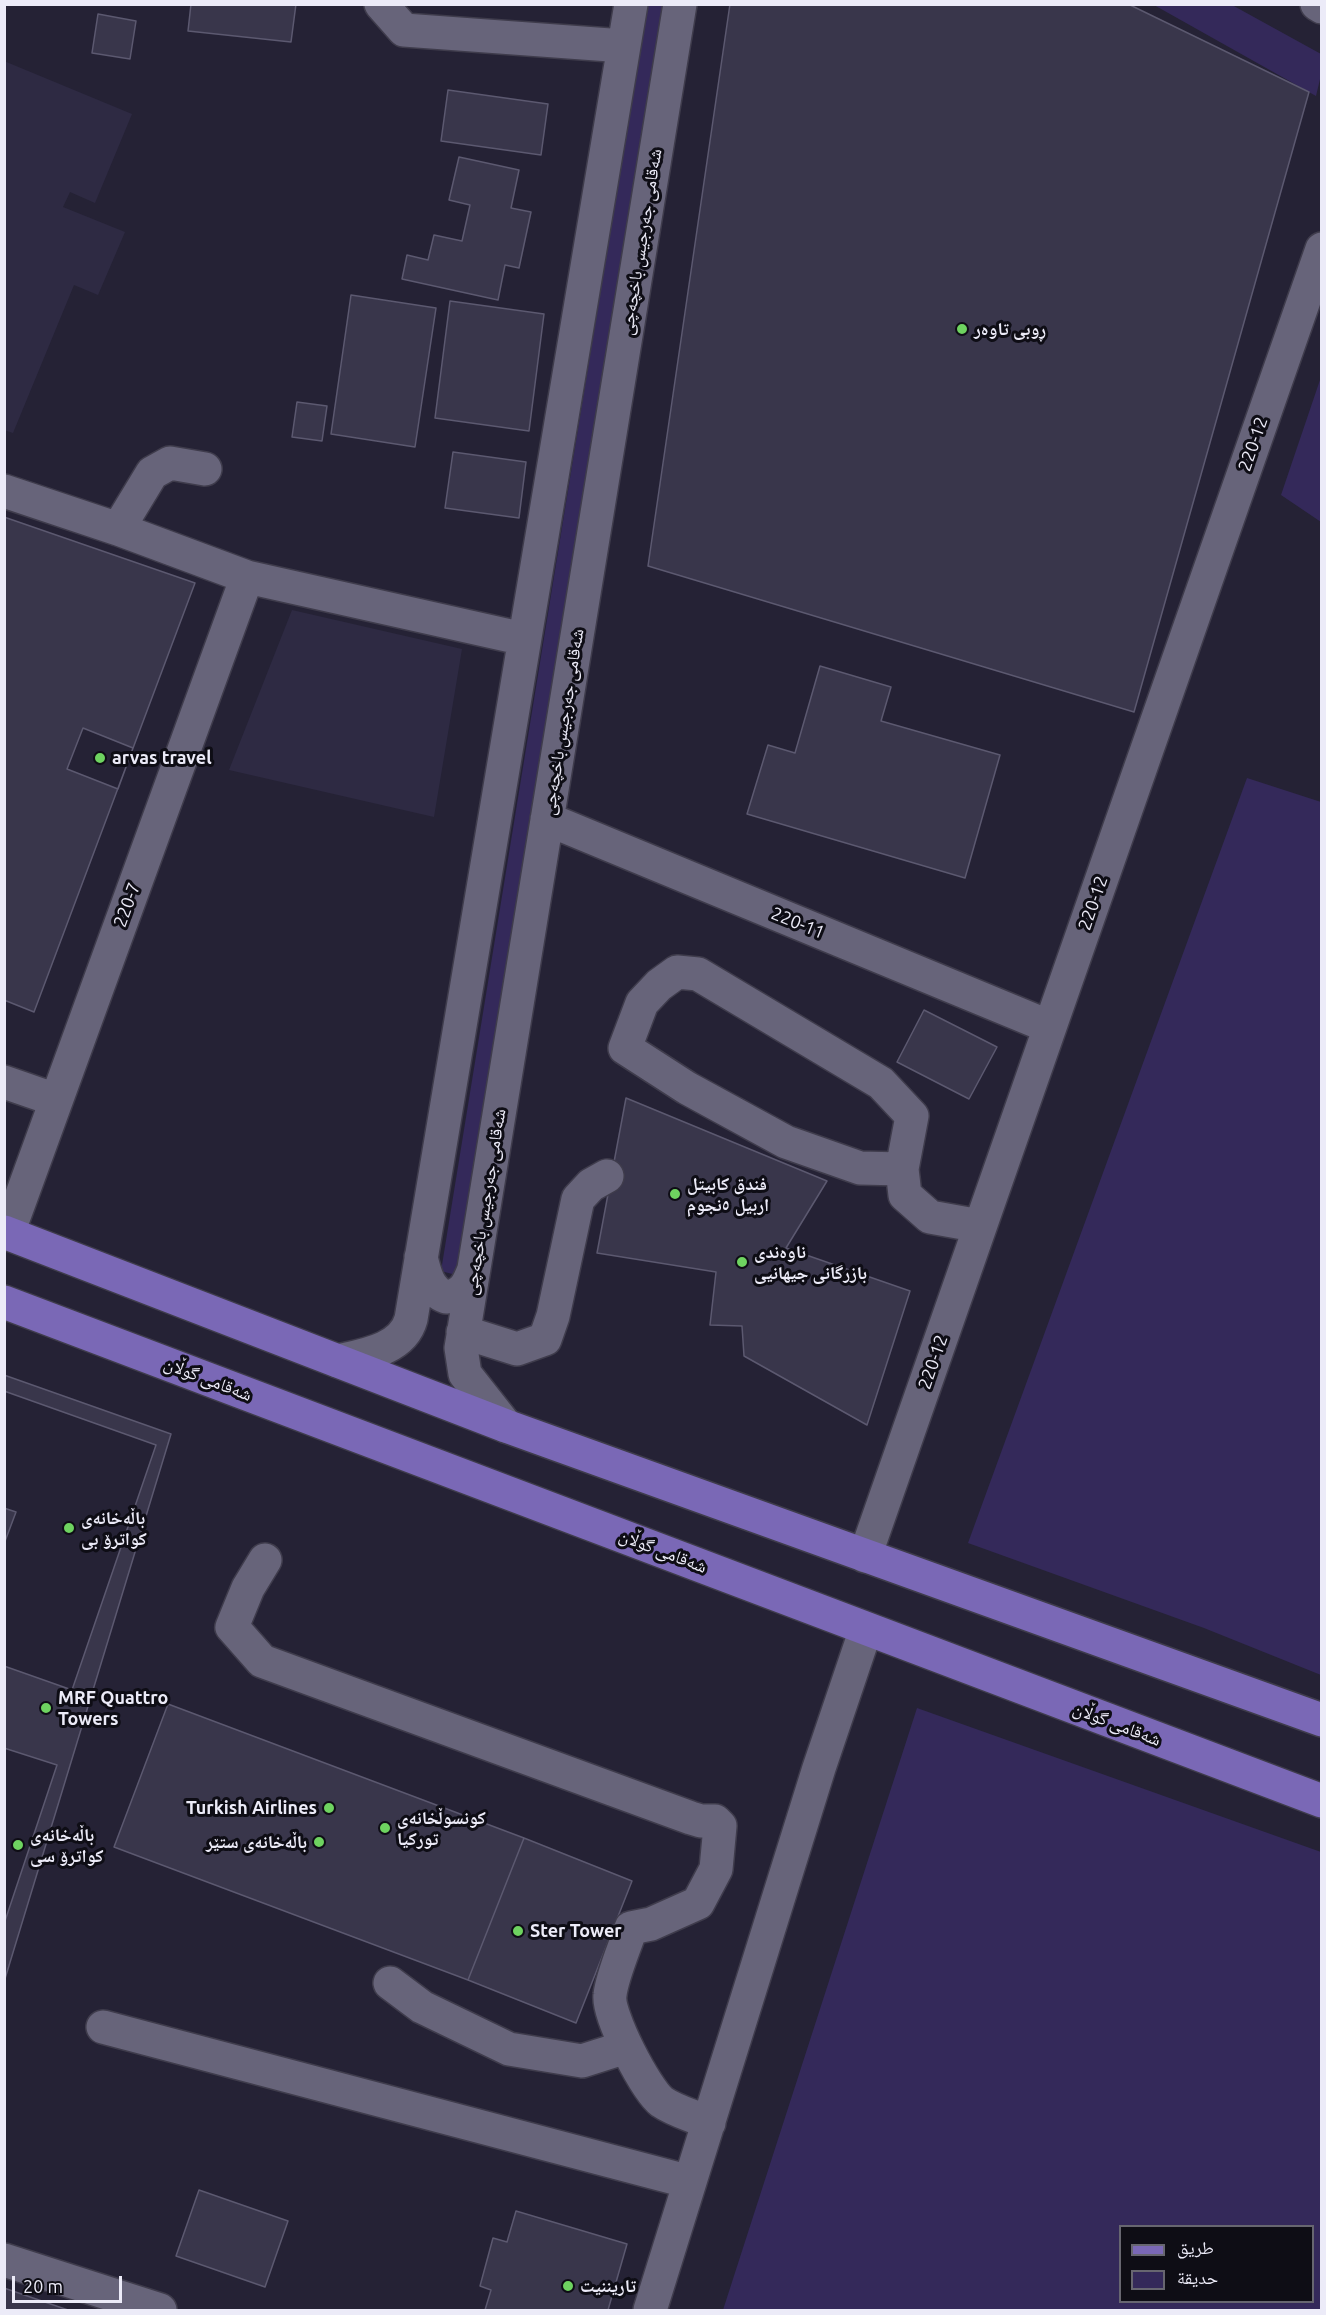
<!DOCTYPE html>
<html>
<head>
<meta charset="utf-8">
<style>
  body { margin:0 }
  #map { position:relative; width:1326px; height:2315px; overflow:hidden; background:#252235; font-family:Ubuntu,"Noto Naskh Arabic",sans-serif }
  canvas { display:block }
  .frame { position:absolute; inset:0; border:6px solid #ecebf8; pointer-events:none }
  .legend { position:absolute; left:1119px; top:2225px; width:195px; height:78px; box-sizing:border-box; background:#0e0d15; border:2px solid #676670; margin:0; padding:8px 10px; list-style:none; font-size:18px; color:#ecebf8 }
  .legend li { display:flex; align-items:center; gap:12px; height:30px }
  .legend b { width:30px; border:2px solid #676670 }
  .scale { position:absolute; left:12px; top:2276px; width:110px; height:27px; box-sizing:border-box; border:3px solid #ecebf8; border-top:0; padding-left:8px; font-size:18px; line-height:21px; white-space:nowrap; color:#ecebf8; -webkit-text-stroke:4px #0e0d15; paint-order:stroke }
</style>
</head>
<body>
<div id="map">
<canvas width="1326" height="2315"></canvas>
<div class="frame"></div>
<ul class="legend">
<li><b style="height:8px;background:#7a68b6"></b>طريق</li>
<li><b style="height:16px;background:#34295a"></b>حديقة</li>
</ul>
<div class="scale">20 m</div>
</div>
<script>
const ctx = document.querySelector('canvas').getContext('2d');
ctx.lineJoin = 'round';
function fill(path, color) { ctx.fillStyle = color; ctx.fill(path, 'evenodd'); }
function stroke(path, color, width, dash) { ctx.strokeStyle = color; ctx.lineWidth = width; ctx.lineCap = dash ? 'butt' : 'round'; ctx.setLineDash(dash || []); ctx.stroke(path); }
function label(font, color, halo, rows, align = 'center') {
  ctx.font = font + ' Ubuntu,"Noto Naskh Arabic",sans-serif'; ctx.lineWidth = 6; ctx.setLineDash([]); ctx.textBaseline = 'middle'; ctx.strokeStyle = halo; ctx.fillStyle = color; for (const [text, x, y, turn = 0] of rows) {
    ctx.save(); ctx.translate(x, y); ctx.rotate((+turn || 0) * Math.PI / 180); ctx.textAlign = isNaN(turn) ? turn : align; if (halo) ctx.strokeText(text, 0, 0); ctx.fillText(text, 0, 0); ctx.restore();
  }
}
const built = new Path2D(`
  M4,61L132,114L95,203L70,192L63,207L125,232L98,295L74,285L13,433L4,430Z
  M292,610L462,649L434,817L229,770Z`);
const green = new Path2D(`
  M647,5H663L456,1275L441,1271Z
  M1154,5H1232L1321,54V75L1316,96Z
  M1321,377V522L1281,495Z
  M1247,778L1321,802V1675L1204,1628L968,1543Z
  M917,1708L1321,1852V2310H723ZM1312,2226V2302H1120V2226Z`);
const building = new Path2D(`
  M191,4H296L291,42L188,31Z
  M730,4H1128L1309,92L1134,712L648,566Z
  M98,14L136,21L130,59L92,53Z
  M448,90L548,104L541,155L441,141Z
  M459,157L519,170L511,208L531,212L519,268L505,265L498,300L402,279L407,255L428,260L434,235L462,241L470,205L449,200Z
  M351,295L436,308L415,447L331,434Z
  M450,301L544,314L529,431L435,418Z
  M297,402L327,406L322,441L292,437Z
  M453,452L526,462L519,518L445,508Z
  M4,517L195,583L34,1012L4,1000Z
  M820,666L891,687L881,721L1000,755L965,878L747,814L768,745L795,753Z
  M83,728L133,748L118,789L67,769Z
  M924,1010L997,1047L969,1099L897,1062Z
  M626,1098L827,1181L786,1248L910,1291L867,1425L744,1356L742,1326L710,1325L716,1272L597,1253Z
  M4,1375L171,1434L4,1982Z
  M4,1391L156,1445L72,1690L4,1666V1544L16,1512L4,1508Z
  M168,1704L524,1838L468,1980L114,1847Z
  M4,1748L57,1765L4,1924Z
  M524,1838L632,1881L576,2023L468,1980Z
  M199,2190L288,2221L265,2287L176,2256Z
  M516,2211L627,2244L608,2310H485L491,2290L480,2286L493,2238L507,2242Z
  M4,2288L68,2310H4Z`);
const minor = new Path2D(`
  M381,4L404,30L624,46
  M1317,4L1322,7
  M4,491L118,529L247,577L524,639
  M118,529L152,473L170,463L205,469
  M547,819L1050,1027
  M4,1082L56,1100
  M902,1169L860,1168L786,1142L687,1088L625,1048L642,1003L659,985L677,972L698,974L881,1083L912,1116L902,1169L905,1195L930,1217L980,1226
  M8,1233L247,577
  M421,1257C425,1274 429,1291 446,1297C464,1295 468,1284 474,1269
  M463,1332L517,1349L545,1339L553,1316L578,1199L591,1185L607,1176
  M338,1361C365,1355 403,1349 411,1319L631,4
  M506,1426L465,1374L461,1348L680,4
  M865,1556L1322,249
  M265,1560L248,1588L232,1627L262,1661L691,1818L701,1821H715L720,1826L716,1869L698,1903L651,1924L631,1928C625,1947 612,1976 610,1995C607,2015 646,2090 662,2102C675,2111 694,2116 709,2123
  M390,1983L422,2007L509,2049L582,2061L626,2047
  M103,2027L690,2182
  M4,2260L160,2310
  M650,2310L819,1768L866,1629`);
const major = new Path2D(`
  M4,1232L506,1426L1322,1720
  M4,1302L1322,1801`);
const markers = [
  [962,329,6,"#6ed360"],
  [100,758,6,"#6ed360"],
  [675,1194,6,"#6ed360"],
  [742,1262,6,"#6ed360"],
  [69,1528,6,"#6ed360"],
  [46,1708,6,"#6ed360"],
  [329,1808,6,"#6ed360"],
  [385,1828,6,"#6ed360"],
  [319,1842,6,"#6ed360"],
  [18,1845,6,"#6ed360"],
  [518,1931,6,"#6ed360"],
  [568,2286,6,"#6ed360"]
];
const streetNames = [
  ["شەقامی جەرجیس باخچەچی",641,242,-81],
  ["220-12",1253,444,-71],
  ["شەقامی جەرجیس باخچەچی",563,722,-81],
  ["220-12",1093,903,-71],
  ["220-7",127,905,-70],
  ["220-11",798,923,22],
  ["شەقامی جەرجیس باخچەچی",485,1202,-81],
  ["220-12",933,1362,-71],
  ["شەقامی گوڵان",208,1379,21],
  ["شەقامی گوڵان",663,1551,21],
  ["شەقامی گوڵان",1117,1724,21]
];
const poiNames = [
  ["ڕوبی تاوەر",974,329],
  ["arvas travel",112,758],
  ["فندق كابيتل",687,1184],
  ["اربيل ٥نجوم",687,1205],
  ["ناوەندی",754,1252],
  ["بازرگانی جیهانیی",754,1273],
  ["باڵەخانەی",81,1518],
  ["کواترۆ بی",81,1539],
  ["MRF Quattro",58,1698],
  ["Towers",58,1719],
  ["Turkish Airlines",317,1808,"right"],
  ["کونسوڵخانەی",397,1818],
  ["تورکیا",397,1839],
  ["باڵەخانەی",30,1835],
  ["کواترۆ سی",30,1856],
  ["باڵەخانەی ستێر",307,1842,"right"],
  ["Ster Tower",530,1931],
  ["تاریننیت",580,2286]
];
fill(built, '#2e2a43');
fill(green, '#34295a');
fill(building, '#39364b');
stroke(building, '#5c5970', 1.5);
stroke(minor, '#3f3c4c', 36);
stroke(major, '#3f3c4c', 36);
stroke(minor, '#67647a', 33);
stroke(major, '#7a68b6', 33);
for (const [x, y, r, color] of markers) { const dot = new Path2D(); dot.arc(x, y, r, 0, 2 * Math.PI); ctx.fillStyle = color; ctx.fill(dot); stroke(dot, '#0e0d15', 2); }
label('18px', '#ecebf8', '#0e0d15', streetNames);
label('bold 18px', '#ecebf8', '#0e0d15', poiNames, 'left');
</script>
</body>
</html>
